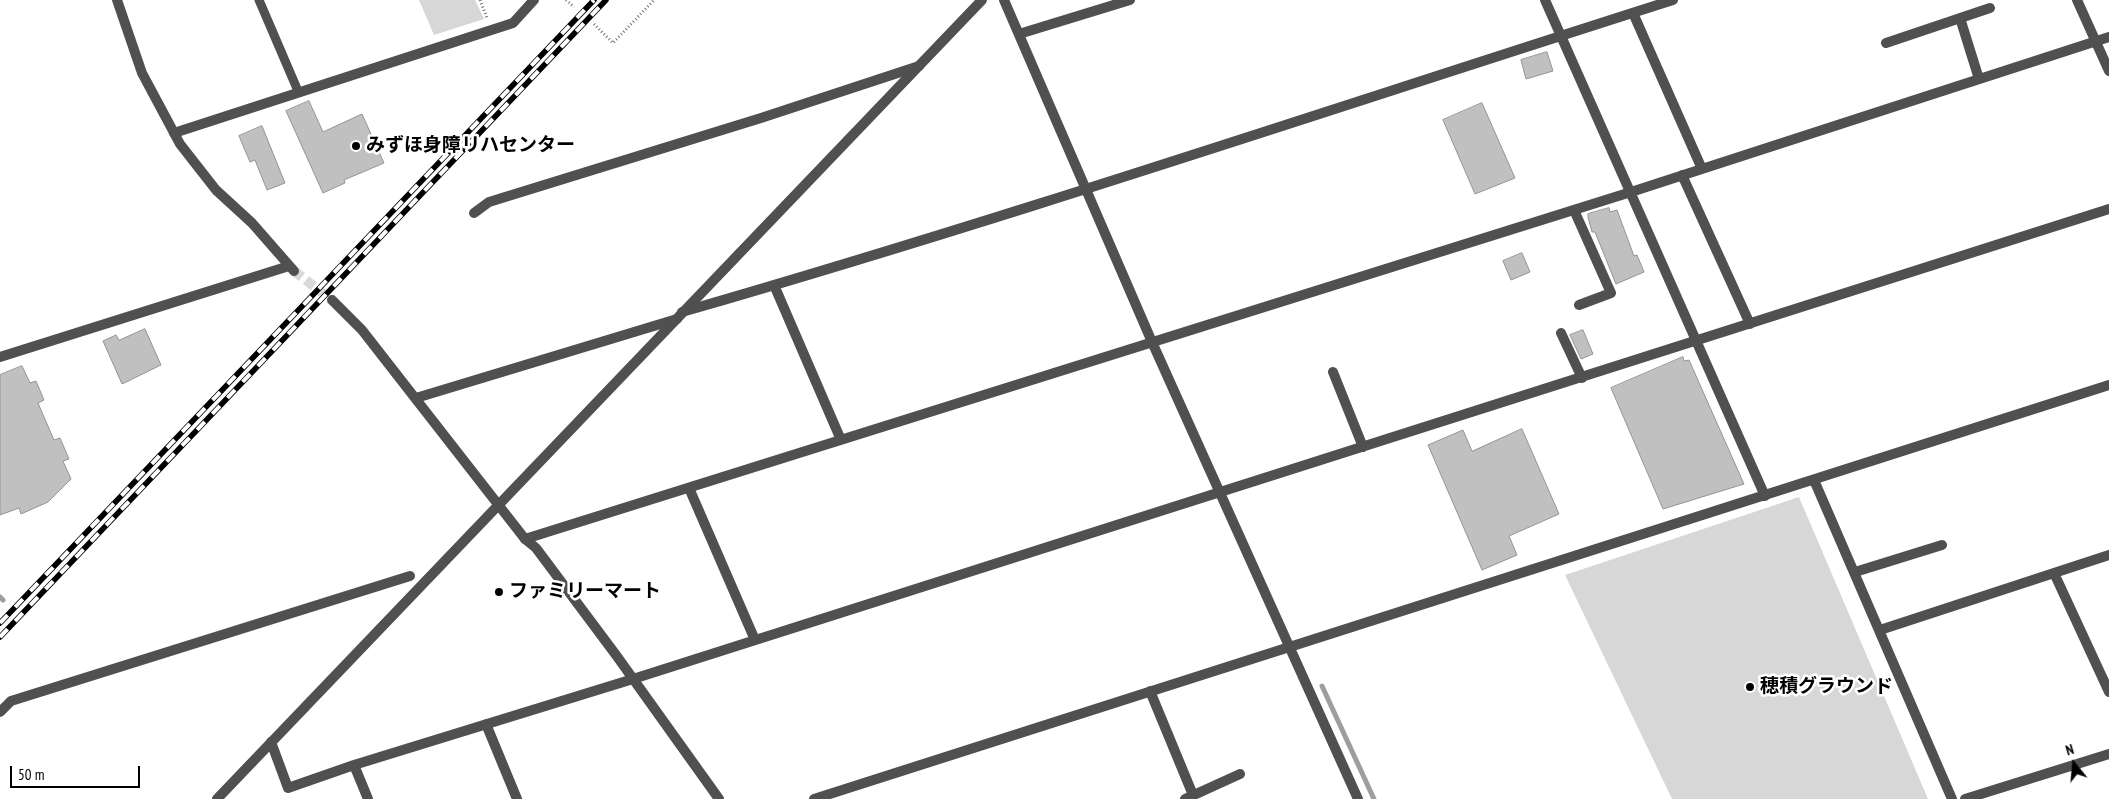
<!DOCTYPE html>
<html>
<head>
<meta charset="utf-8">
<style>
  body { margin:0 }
  #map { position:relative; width:2109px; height:799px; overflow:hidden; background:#fff; font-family:"PT Sans Narrow",sans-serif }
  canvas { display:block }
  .north { position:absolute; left:2049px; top:739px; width:50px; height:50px; -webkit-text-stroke:4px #fff; paint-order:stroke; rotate:343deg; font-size:14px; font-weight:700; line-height:20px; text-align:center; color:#000 }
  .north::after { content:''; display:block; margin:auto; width:18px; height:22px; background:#000; clip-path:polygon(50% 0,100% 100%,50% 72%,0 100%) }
  .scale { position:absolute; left:10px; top:766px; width:130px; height:22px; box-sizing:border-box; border:2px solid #000; border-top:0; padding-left:6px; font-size:15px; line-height:18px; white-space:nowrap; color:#000; -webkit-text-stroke:4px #fff; paint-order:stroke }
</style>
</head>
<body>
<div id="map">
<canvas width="2109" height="799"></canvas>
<div class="north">N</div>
<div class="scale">50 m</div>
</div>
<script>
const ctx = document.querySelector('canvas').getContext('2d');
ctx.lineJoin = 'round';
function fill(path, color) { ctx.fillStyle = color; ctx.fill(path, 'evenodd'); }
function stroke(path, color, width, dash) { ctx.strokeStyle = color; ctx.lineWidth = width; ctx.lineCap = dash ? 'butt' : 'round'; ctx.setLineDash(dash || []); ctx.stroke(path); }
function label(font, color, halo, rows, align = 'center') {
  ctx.font = font + ' "PT Sans Narrow","Noto Sans JP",sans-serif'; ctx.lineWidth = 5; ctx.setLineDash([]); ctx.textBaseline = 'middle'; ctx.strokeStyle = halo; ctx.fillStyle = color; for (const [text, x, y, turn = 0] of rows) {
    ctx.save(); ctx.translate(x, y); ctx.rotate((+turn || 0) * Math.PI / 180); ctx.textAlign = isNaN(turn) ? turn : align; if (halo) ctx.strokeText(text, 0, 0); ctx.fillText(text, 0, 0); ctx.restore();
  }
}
const green = new Path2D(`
  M419,0H475L484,19L434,35Z
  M1799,497L1928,799H1672L1565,575Z`);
const stream = new Path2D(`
  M0,597L3,600
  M1322,686L1374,799`);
const building = new Path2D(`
  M1547,52L1553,71L1526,79L1521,60Z
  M309,101L323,132L362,114L384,163L344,180L345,183L323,193L286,111Z
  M1482,103L1515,178L1475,194L1443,120Z
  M262,126L285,183L267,190L255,160L250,162L239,136Z
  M1609,208L1610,212L1617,210L1634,256L1637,255L1644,272L1616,284L1595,232H1592L1588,217V214Z
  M1522,253L1530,272L1511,280L1503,261Z
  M145,329L161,365L122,384L103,341L116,335L119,340Z
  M1583,330L1593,354L1581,359L1570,335Z
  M1683,357L1684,361L1689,360L1744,484L1663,509L1611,388Z
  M22,366L30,383L36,381L44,400L38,403L54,440L60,438L69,459L63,461L71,479L48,502L21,514L19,508L0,515V375Z
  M1522,429L1559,514L1509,536L1517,555L1482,570L1428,445L1463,430L1472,451Z`);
const tertiaryTunnel = new Path2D(`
  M294,271L332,300`);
const path = new Path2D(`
  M480,0L487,18
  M566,0L574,7
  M594,24L613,43L654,0`);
const service = new Path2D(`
  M259,0L298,91`);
const minor = new Path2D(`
  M1004,0L1152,342L1358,799
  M1545,0L1765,496
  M2077,0L2109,71
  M1633,13L1702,169
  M1960,18L1979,79
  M1019,34L1130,0
  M1886,43L1990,8
  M174,133L513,23L534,0
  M1682,175L1750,324
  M1574,210L1611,293L1579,305
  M474,213L489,202L761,118L919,66
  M774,285L841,440
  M682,312C1015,216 1343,105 1673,0
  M1561,333L1582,378
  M0,357L289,266
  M1333,372L1363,447
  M416,398L677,319
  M1814,480L1952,799
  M689,488L755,640
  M525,539L1631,192L2109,37
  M1855,572L1942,545
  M2054,573L2109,692
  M1880,630L2109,555
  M1150,691L1193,795
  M0,712L11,701L410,576
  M486,724L517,799
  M271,742L288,788L354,765L633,679L2109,209
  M354,765L368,799
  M814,799L2109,385
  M1185,799L1240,774
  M1965,799L2109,754`);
const tertiary = new Path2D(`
  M117,0L142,73L180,144L216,190L252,223L294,271
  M332,300L362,330L525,539L536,548L616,655L719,799
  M217,799L982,0`);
const rail = new Path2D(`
  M0,623L594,0
  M0,637L606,0`);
const markers = [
  [356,146,5,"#000"],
  [499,592,5,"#000"],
  [1750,687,5,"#000"]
];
const poiNames = [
  ["みずほ身障リハセンター",366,146],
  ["ファミリーマート",509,592],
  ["穂積グラウンド",1760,687]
];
fill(green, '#d7d7d7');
stroke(stream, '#9e9e9e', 5);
fill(building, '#c0c0c0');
stroke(building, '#949494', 1);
stroke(tertiaryTunnel, '#d9d9d9', 10, [10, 5]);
stroke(path, '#727272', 3, [1, 2.5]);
stroke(service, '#505050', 9);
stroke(minor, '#505050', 10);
stroke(tertiary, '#505050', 10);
stroke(rail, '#000', 5.5);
stroke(rail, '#fff', 4, [11]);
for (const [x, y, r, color] of markers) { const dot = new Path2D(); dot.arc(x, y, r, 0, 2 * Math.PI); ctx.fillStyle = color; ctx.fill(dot); stroke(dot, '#fff', 2); }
label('bold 19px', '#000', '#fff', poiNames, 'left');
</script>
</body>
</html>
